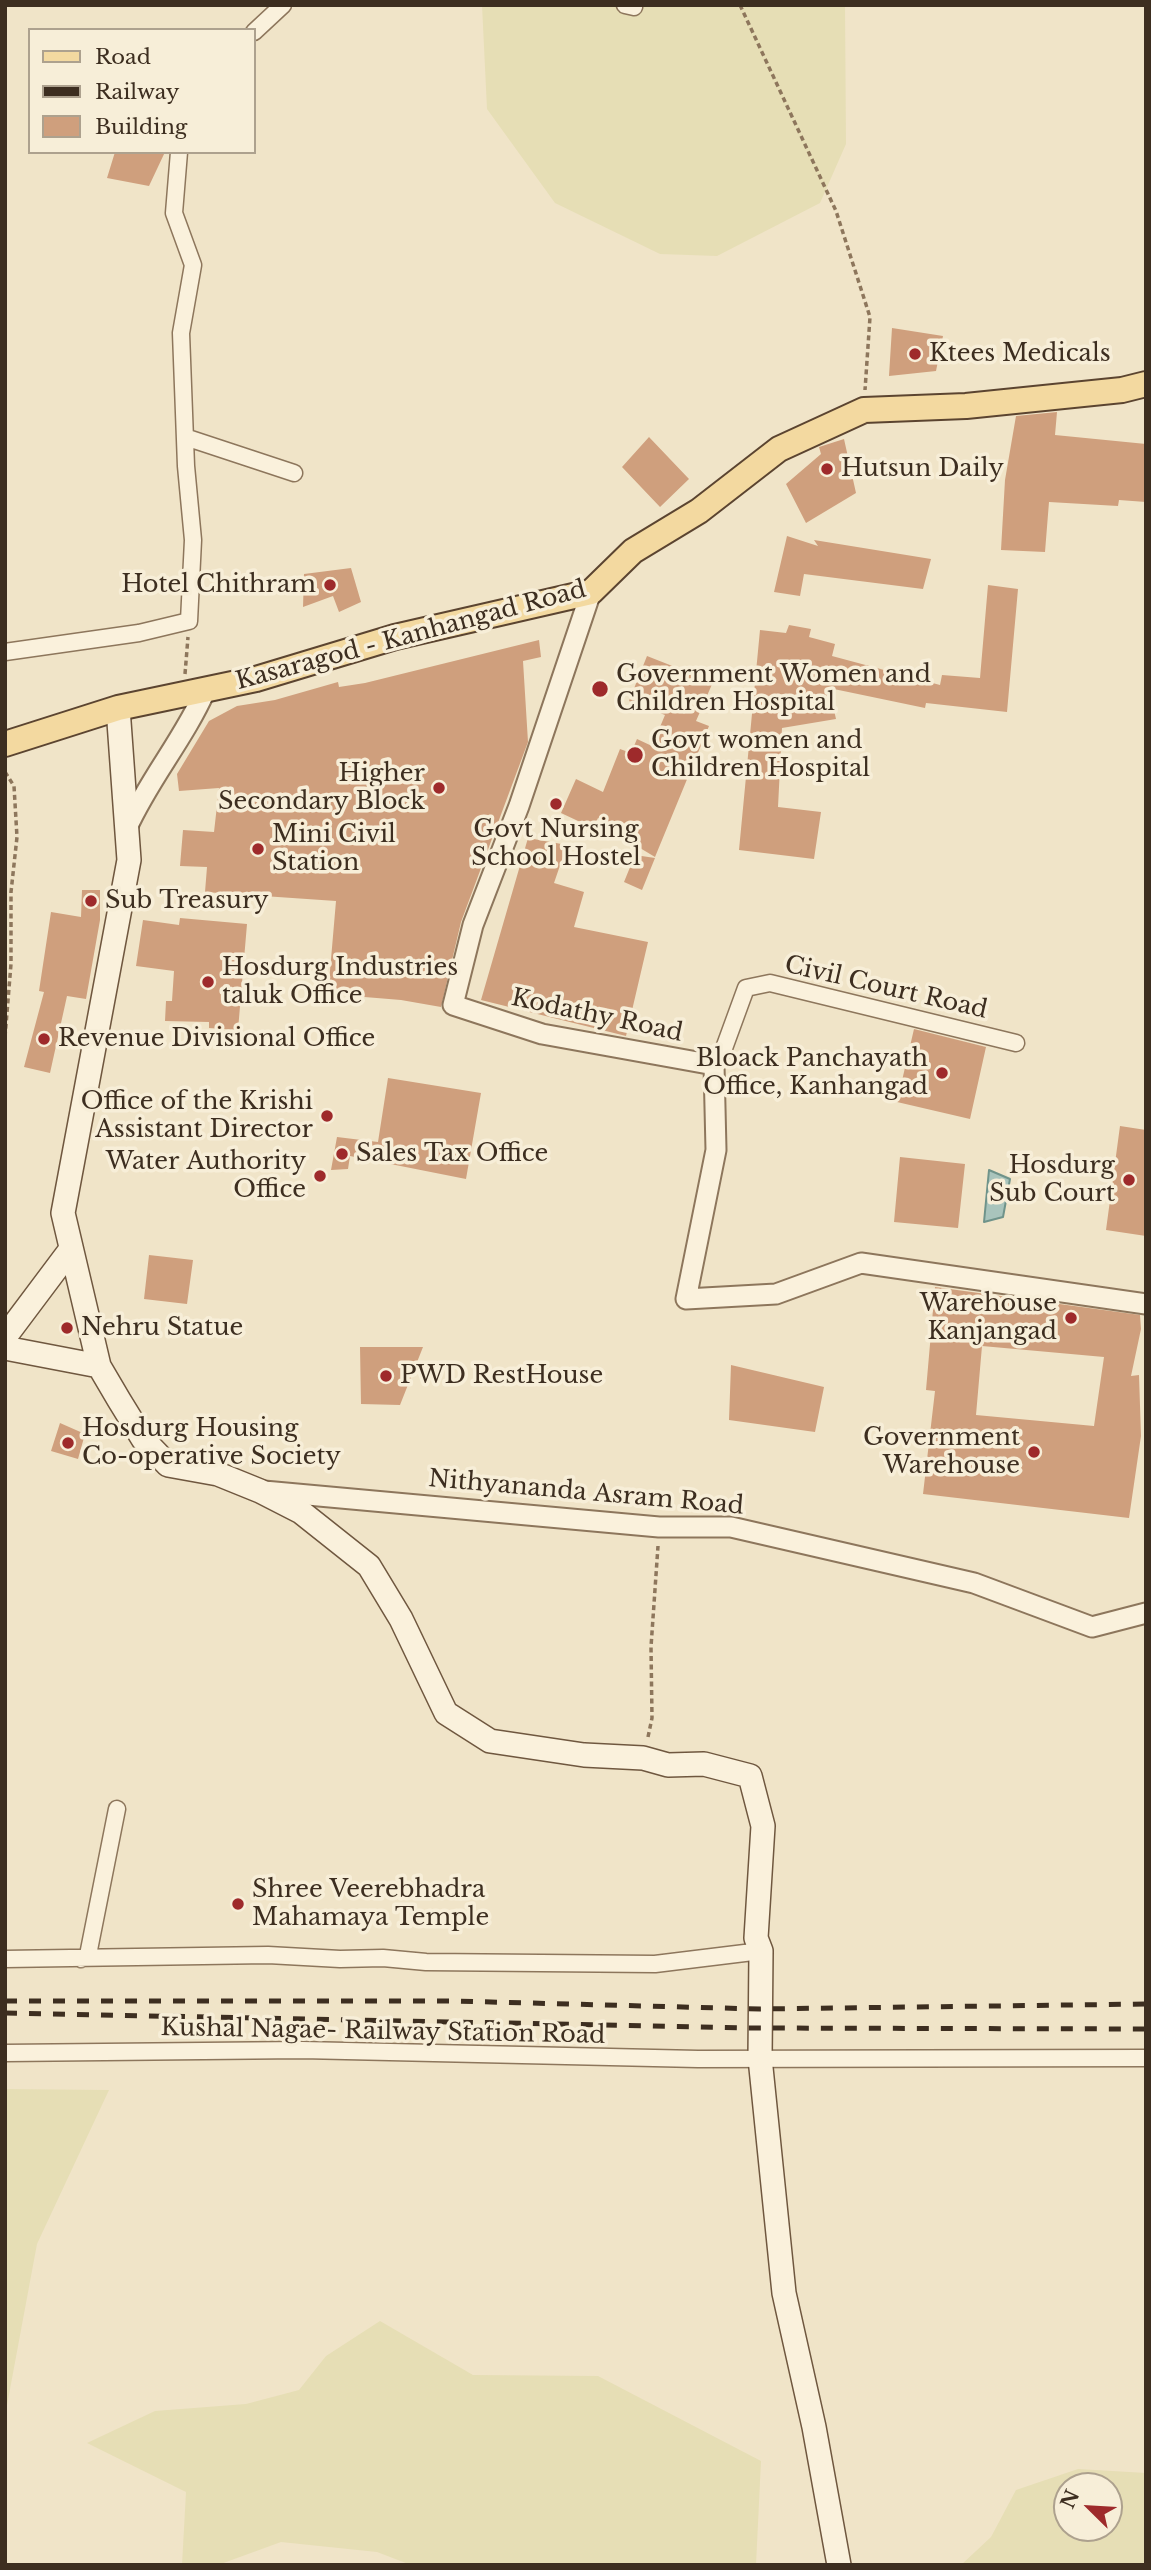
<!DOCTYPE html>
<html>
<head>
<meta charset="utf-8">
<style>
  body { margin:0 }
  #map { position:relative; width:1151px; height:2570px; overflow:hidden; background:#f0e4c8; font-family:"Libre Baskerville",serif }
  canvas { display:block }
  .frame { position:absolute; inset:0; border:7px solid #3d2e20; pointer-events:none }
  .legend { position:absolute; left:28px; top:28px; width:228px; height:126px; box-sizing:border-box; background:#f7eed8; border:2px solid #ada18e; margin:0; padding:9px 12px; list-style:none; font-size:21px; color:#3d2e20 }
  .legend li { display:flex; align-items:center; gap:14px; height:35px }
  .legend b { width:35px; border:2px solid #ada18e }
  .north { position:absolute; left:1053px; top:2472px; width:70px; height:70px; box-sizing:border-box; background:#f7eed8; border:2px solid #ada18e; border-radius:50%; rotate:294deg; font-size:19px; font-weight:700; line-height:28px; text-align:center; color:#3d2e20 }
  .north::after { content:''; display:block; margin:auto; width:24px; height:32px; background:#9e2a2b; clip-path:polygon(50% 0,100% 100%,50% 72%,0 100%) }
</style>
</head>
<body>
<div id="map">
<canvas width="1151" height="2570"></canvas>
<div class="frame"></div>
<ul class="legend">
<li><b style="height:9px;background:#f3d9a0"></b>Road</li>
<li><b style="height:9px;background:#3d2e20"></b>Railway</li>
<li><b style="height:19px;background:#cf9f7d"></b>Building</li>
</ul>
<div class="north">N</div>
</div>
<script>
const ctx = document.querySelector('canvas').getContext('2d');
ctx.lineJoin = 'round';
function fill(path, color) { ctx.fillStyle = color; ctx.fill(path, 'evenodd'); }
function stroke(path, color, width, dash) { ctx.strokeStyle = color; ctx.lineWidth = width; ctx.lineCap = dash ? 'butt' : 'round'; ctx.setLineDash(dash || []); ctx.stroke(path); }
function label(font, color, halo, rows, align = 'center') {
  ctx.font = font + ' "Libre Baskerville",serif'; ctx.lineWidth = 7; ctx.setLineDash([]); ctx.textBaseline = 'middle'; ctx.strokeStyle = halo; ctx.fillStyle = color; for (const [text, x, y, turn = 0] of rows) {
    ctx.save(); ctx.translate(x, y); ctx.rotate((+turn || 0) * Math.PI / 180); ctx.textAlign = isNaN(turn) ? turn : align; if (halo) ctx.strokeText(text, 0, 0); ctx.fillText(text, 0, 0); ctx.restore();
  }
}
const farmland = new Path2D(`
  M482,5H845L846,144L820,203L717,256L660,254L555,203L487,109Z
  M5,2089L109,2090L37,2244L5,2416Z
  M380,2321L473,2375L598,2376L761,2461L756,2565H411L377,2552L281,2542L218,2565H182L186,2492L87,2443L155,2411L246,2404L299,2390L326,2356Z
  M1078,2469L1146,2473V2565H961L991,2537L1016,2490ZM1067,2486H1109V2528H1067Z`);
const water = new Path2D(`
  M989,1170L1010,1179L1003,1217L984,1222Z`);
const building = new Path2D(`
  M115,152H165L149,186L107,178Z
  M892,328L943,336L936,371L889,376Z
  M1057,412L1055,435L1146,444V502L1119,500L1118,506L1049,502L1045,552L1001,550L1005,480L1016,416Z
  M649,437L689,479L660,507L622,467Z
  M844,439L856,493L806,523L786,484L821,454L819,447Z
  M787,536L818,546L814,540L931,559L923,589L804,574L800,596L774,592Z
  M351,568L361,602L339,612L333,596L303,607L304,574Z
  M988,585L1018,589L1007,712L926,703L925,708L829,688L836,719L782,728L778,807L821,812L814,859L739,850L760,630L786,633L789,625L811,629L809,637L835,644L832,656L940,685L942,675L980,678Z
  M539,640L541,657L523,661L528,742L461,922L441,1007L401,1000L328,994L336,901L205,892L207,867L180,866L183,830L214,832L219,788L179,791L177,774L209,721L237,706L275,700L338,682L339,687L365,683Z
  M647,656L713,682L696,721L709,726L655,857L630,842L634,833L598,818L593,828L561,813L576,779L603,792L620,749L631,753L637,739L652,746L665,715L629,701Z
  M528,838L567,845L554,883L584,892L574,927L648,942L626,1036L481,1000Z
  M635,855L655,858L642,890L624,882Z
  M82,890H100V920L86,999L67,996L50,1073L24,1067L44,992L39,991L51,912L81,917Z
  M180,918L247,924L238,1030L209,1028V1022L165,1021L166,1001H172L174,971L136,966L143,920L179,925Z
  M914,1029L986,1047L970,1119L897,1102Z
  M388,1078L481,1093L466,1179L350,1156L348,1169L331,1170L337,1137L378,1142Z
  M1120,1126L1146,1130V1236L1106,1230Z
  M900,1157L965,1164L958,1228L894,1222Z
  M149,1255L193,1260L187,1304L144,1299Z
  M935,1287L1140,1315L1141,1329L1131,1376L1139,1375L1141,1436L1129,1518L923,1494L935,1391L926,1390ZM982,1346L1104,1357L1094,1426L976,1415Z
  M360,1347H423L400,1405L361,1404Z
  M731,1365L824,1387L815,1432L729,1420Z
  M60,1423L85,1434L78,1459L51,1451Z`);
const path = new Path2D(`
  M740,5L836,211L870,317L865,390
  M185,674L188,637
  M5,772L14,786L17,837L11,892V964L5,1037
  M648,1737L652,1718L651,1647L658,1546`);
const minor = new Path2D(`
  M625,5L634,7
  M254,32L283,5
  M185,437L294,473
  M5,652L139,633L189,621L193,540L186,466L181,333L193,265L174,213L179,152
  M714,1065L723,1051L746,988L770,983L1016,1043
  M5,1959L268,1955L340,1959L383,1958L426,1962L655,1964L761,1951
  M81,1959L88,1955L117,1809
  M5,2053L302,2050L698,2059L1146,2058`);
const tertiary = new Path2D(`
  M591,592L519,806L473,925L453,1005L542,1034L714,1065L716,1150L686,1299L776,1294L861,1263L1146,1304
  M127,828C149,779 184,739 206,689
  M264,1491L659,1527H731L974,1583L1092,1627L1146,1613`);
const secondary = new Path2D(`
  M118,708L129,860L63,1213L99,1366L119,1400L143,1439L168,1465L218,1474L260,1491L301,1512L369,1566L401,1619L446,1713L490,1741L584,1755L643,1758L668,1765L704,1764L750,1776L763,1826L756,1938L761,1951L760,2058L784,2293L814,2427L839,2565
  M5,1337L71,1249
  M5,1348L99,1366`);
const primary = new Path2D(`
  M5,744L118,708L256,679L395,637L591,592L633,551L699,511L779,449L864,410L966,406L1122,390L1146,384`);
const rail = new Path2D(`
  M5,2001H452L760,2009L1146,2004
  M5,2013L753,2028L1146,2029`);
const markers = [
  [915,354,7,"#9e2a2b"],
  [827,469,7,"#9e2a2b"],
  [330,585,7,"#9e2a2b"],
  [600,689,9,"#9e2a2b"],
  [635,755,9,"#9e2a2b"],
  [439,788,7,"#9e2a2b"],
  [556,804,7,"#9e2a2b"],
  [258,849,7,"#9e2a2b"],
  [91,901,7,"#9e2a2b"],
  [208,982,7,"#9e2a2b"],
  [44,1039,7,"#9e2a2b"],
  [942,1073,7,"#9e2a2b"],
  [327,1116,7,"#9e2a2b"],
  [342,1154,7,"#9e2a2b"],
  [320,1176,7,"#9e2a2b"],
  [1129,1180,7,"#9e2a2b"],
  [1071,1318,7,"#9e2a2b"],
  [67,1328,7,"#9e2a2b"],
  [386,1376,7,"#9e2a2b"],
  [68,1443,7,"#9e2a2b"],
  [1034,1452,7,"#9e2a2b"],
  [238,1904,7,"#9e2a2b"]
];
const poiNames = [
  ["Ktees Medicals",929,354],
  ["Hutsun Daily",841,469],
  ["Hotel Chithram",316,585,"right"],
  ["Government Women and",616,675],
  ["Children Hospital",616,703],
  ["Govt women and",651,741],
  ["Children Hospital",651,769],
  ["Higher",425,774,"right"],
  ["Secondary Block",425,802,"right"],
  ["Govt Nursing",556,830,"center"],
  ["School Hostel",556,858,"center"],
  ["Mini Civil",272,835],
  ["Station",272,863],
  ["Sub Treasury",105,901],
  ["Hosdurg Industries",222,968],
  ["taluk Office",222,996],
  ["Revenue Divisional Office",58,1039],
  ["Bloack Panchayath",928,1059,"right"],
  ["Office, Kanhangad",928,1087,"right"],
  ["Office of the Krishi",313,1102,"right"],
  ["Assistant Director",313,1130,"right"],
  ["Sales Tax Office",356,1154],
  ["Water Authority",306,1162,"right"],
  ["Office",306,1190,"right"],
  ["Hosdurg",1115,1166,"right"],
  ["Sub Court",1115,1194,"right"],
  ["Warehouse",1057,1304,"right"],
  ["Kanjangad",1057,1332,"right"],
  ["Nehru Statue",81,1328],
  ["PWD RestHouse",400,1376],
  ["Hosdurg Housing",82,1429],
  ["Co-operative Society",82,1457],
  ["Government",1020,1438,"right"],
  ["Warehouse",1020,1466,"right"],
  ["Shree Veerebhadra",252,1890],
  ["Mahamaya Temple",252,1918]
];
const streetNames = [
  ["Kasaragod - Kanhangad Road",411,636,-15],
  ["Civil Court Road",886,988,13],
  ["Kodathy Road",597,1016,12],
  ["Nithyananda Asram Road",586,1493,5],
  ["Kushal Nagae- Railway Station Road",383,2032,1]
];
fill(farmland, '#e6deb5');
fill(water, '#a9c4bc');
stroke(water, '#6f938a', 2);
fill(building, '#cf9f7d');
stroke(minor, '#8d765c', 19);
stroke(tertiary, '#8d765c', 23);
stroke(secondary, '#6f573f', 26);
stroke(primary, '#5b4430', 28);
stroke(path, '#8d765c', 3.5, [5, 3.5]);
stroke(minor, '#faf1dc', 16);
stroke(tertiary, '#faf1dc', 19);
stroke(secondary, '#faf1dc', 23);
stroke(primary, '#f3d9a0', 24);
stroke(rail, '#3d2e20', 5, [12, 12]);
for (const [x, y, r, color] of markers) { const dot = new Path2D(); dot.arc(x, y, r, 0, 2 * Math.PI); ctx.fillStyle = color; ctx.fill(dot); stroke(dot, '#f7eed8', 2.5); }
label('24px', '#3d2e20', '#f7eed8', poiNames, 'left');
label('24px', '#3d2e20', '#f7eed8', streetNames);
</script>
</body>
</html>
